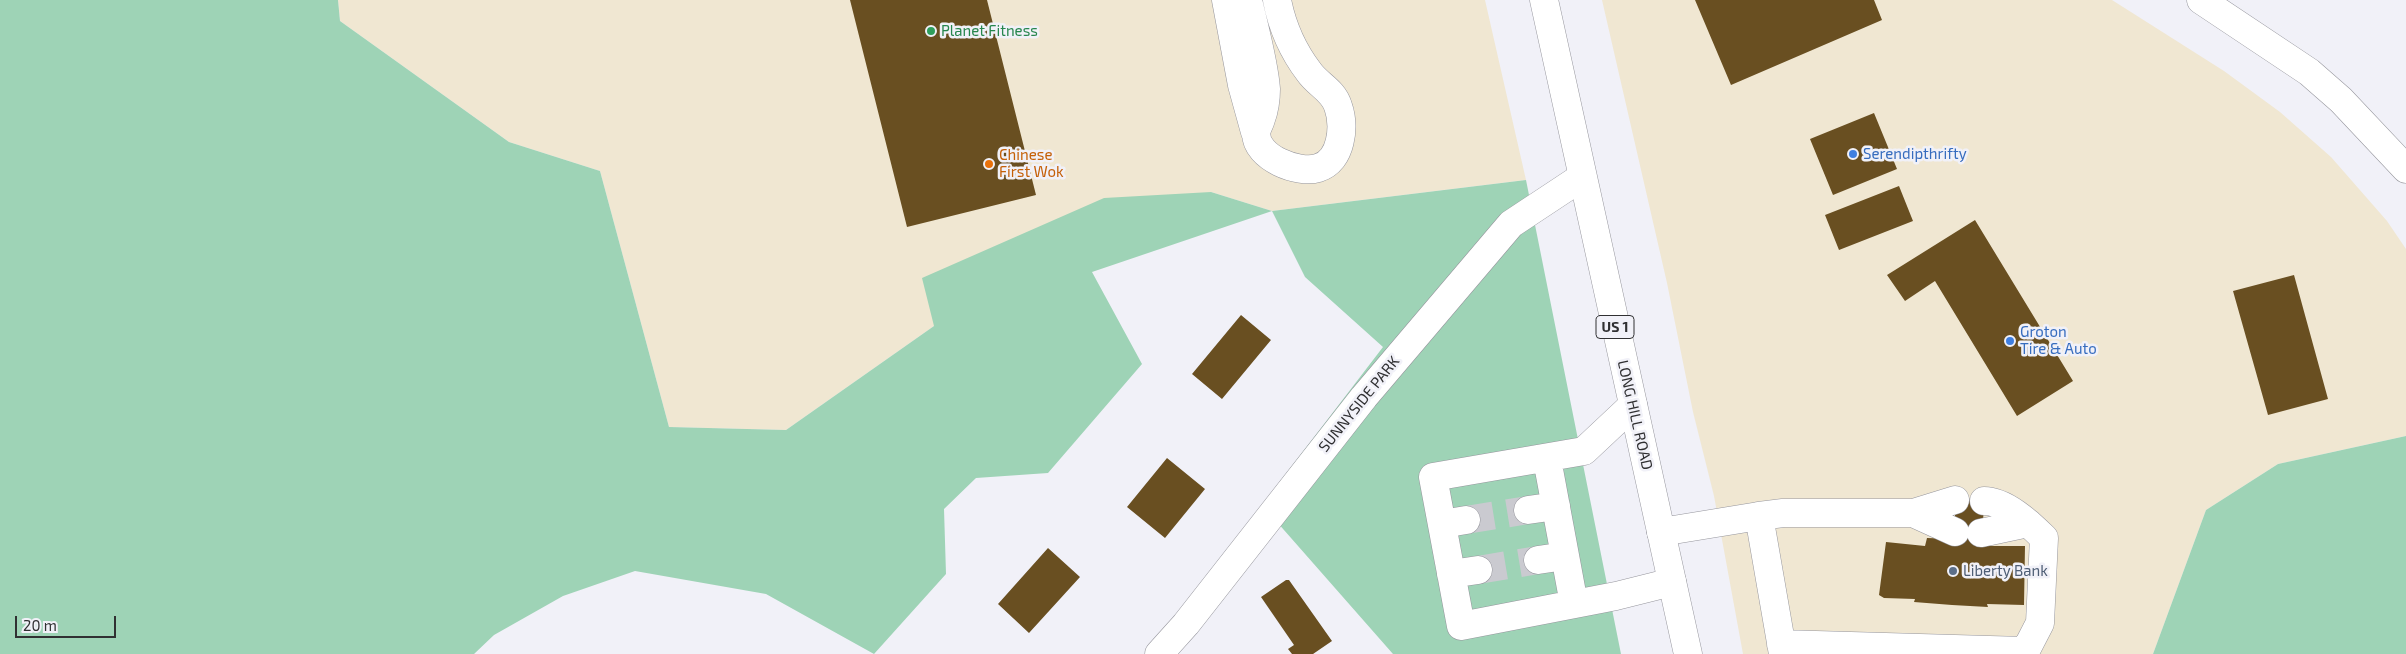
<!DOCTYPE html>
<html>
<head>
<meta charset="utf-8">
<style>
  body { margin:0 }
  #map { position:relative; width:2406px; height:654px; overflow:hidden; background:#f1f1f8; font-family:"Exo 2",sans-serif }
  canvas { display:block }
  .scale { position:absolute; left:15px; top:616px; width:101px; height:22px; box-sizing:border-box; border:2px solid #303032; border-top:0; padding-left:6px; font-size:15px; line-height:18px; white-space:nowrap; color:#303032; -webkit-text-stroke:4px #f1f1f8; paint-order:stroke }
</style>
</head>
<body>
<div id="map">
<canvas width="2406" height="654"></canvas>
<div class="scale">20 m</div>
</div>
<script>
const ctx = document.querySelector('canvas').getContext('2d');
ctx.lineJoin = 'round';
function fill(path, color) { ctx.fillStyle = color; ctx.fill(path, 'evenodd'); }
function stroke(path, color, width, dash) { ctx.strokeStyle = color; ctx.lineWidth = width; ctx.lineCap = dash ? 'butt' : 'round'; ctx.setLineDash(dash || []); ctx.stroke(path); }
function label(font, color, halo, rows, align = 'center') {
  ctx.font = font + ' "Exo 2",sans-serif'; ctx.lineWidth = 5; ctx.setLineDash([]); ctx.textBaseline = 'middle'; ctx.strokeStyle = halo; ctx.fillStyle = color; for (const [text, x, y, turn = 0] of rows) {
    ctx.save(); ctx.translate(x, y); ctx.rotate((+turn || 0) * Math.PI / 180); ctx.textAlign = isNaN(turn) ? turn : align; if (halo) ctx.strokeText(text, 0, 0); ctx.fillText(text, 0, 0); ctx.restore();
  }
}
const commercial = new Path2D(`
  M338,0H1485L1526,180L1272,211L1211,192L934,326L786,430L669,427L600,171L509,142L340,21Z
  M1602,0H2112L2224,71L2280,112L2331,157L2387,221L2406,249V436L2278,464L2206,510L2153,654H1743L1714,496L1693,412L1667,283Z`);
const green = new Path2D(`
  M0,0H338L340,21L509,142L600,171L669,427L786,430L934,326L922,278L1104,198L1211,192L1272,211L1526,180L1621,654H1393L1262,505L1383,347L1305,277L1272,211L1092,272L1142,364L1048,473L976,478L944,509L946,574L874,654L766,594L635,571L563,596L494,635L474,654H0Z
  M2406,436V654H2153L2206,510L2278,464Z`);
const building = new Path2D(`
  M850,0H987L1036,195L907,227Z
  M1695,0H1874L1882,20L1731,85Z
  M1874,113L1897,169L1833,195L1810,139Z
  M1899,186L1913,221L1839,250L1825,215Z
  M1975,220L2073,381L2017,416L1935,281L1905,301L1887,275Z
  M2294,275L2328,399L2268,415L2233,291Z
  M1241,315L1271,340L1222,399L1192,374Z
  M1167,458L1205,489L1165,538L1127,507Z
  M1955,500L1984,501L1982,546H2025L2024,605L1987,604L1988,607L1952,605L1914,602L1915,599L1884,598L1879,595L1886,542L1925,546L1927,538L1955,539Z
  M1048,548L1080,577L1029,633L998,604Z
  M1286,580H1289L1332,641L1313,654H1292L1288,649L1294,645L1261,597Z`);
const minorTunnel = new Path2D(`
  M1466,520L1528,510
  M1478,570L1538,560`);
const minor = new Path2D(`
  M1226,0L1242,85L1255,132
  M1248,0C1254,27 1264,62 1266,89C1266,98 1264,111 1261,119C1260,124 1256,129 1256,133C1256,158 1298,174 1318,168C1342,161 1345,126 1338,106C1333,90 1318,85 1309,72C1293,51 1282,26 1277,0
  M2201,0L2309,72L2341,100L2406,169
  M1633,405L1584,451L1433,477L1461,626L1616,596L1672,582
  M1547,459L1574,604
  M1984,501C2005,501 2029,523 2044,538L2040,623L2024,654
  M1528,510L1556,506
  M1913,513L1955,532
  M1759,516L1783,513H1913L1955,500
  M1442,524L1466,520
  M1661,532L1759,516L1783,654
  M1981,533L2028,523
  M1538,560L1565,556
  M1451,574L1478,570
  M1781,644L2024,651
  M1159,654L1186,624L1364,397L1511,224L1582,177`);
const major = new Path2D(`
  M1544,0L1688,654`);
const markers = [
  [931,31,5,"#2e9e5b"],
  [1853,154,5,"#3f7fe0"],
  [989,164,5,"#e8710a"],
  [2010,341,5,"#3f7fe0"],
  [1953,571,5,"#5c6f8a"]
];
const shields = [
  [1615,327,38]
];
const shieldNames = [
  ["US 1",1615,327]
];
const leisureNames = [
  ["Planet Fitness",941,31]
];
const shopNames = [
  ["Serendipthrifty",1863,154],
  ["Groton",2020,332],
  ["Tire & Auto",2020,349]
];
const foodNames = [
  ["Chinese",999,155],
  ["First Wok",999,172]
];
const streetNames = [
  ["SUNNYSIDE PARK",1359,404,-51],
  ["LONG HILL ROAD",1635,415,77]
];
const serviceNames = [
  ["Liberty Bank",1963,571]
];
fill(commercial, '#f0e7d2');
fill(green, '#9ed3b6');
fill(building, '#694f21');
stroke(minorTunnel, '#cacad0', 28, [28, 14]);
stroke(minor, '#96969d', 29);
stroke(major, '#96969d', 29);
stroke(minor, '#fff', 28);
stroke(major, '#fff', 28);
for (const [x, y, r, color] of markers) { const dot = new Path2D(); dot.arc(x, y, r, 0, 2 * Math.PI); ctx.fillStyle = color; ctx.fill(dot); stroke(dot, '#f1f1f8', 2); }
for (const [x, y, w] of shields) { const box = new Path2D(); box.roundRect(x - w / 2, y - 11.5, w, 23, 4); ctx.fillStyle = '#f1f1f8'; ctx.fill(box); stroke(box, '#303032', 1); }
label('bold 14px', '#303032', null, shieldNames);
label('15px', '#27864d', '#f1f1f8', leisureNames, 'left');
label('15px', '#366cbe', '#f1f1f8', shopNames, 'left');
label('15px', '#c56008', '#f1f1f8', foodNames, 'left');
label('15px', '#303032', '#f1f1f8', streetNames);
label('15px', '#4e5e75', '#f1f1f8', serviceNames, 'left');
</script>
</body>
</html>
